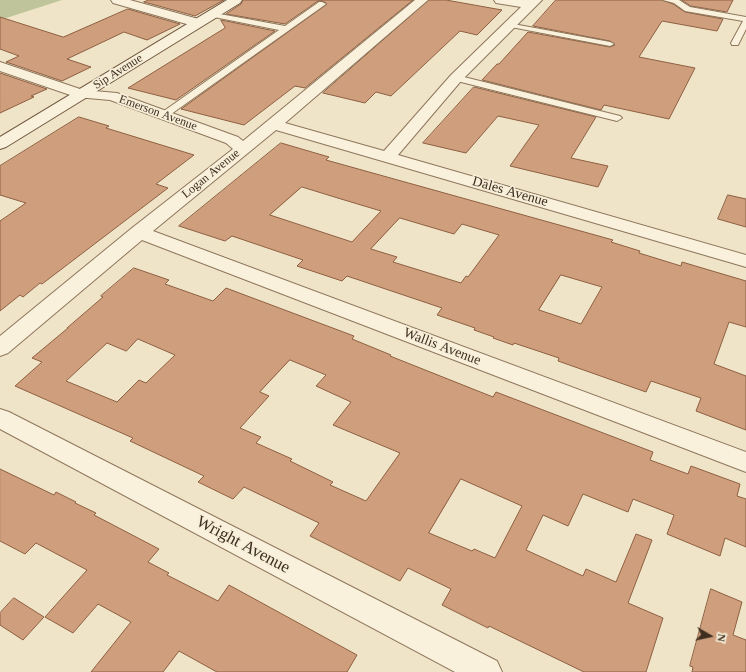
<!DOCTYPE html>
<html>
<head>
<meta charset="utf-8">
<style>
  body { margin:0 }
  #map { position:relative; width:746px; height:672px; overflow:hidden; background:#f0e4c8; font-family:Georgia,serif }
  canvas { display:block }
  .north { position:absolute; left:690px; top:616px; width:40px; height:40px; -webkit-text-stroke:3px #f7eed8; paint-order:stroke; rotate:99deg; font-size:11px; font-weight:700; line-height:16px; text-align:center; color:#3d2e20 }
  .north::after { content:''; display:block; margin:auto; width:14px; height:18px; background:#3d2e20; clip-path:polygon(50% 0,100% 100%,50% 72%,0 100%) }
</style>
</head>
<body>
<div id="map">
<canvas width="746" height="672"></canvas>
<div class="north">N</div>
</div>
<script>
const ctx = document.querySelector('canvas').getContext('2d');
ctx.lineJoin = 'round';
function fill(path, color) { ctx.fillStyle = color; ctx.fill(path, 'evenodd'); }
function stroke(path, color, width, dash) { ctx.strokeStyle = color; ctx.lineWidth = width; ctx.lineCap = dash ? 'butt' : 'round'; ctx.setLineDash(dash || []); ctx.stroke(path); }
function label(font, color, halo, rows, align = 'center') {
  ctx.font = font + ' Georgia,serif'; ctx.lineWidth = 3.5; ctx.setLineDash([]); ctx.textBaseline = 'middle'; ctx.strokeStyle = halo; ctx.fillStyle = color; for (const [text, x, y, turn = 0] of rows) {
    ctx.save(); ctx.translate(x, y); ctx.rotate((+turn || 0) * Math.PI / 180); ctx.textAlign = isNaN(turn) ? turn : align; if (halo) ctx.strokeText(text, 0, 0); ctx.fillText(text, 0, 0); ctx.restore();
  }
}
const cemetery = new Path2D(`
  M0,0H62L0,20Z`);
const building = new Path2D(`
  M149,0H224L195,16L144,2Z
  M243,0H413L305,88L295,86L244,125L181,109L327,4L323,1H318L285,24L226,14L241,4Z
  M429,0H446L502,10L477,35L460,31L391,96L376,92L365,103L323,93Z
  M556,0H662L673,4L685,12L723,19L717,31L662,21L639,57L695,68L669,119L604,105L601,110L482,80L497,64H499L528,32L610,47L615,45L610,41L533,26Z
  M682,0H733L727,12L691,6Z
  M128,9L180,24L147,40L124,32L67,59L91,67L62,81L6,62L19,56L0,49V17L63,37Z
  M221,20L275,31L176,100L128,88L225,28Z
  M0,73L47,89L31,96L34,97L0,113Z
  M474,87L596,117L571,158L608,166L598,187L510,166L539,125L498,116L466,153L423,143Z
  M79,117L109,126L106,128L194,155L156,184L168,188L42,284L40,283L23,297L20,295L0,311V221L26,203L0,195V166Z
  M281,143L329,157L326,160L613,240L611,242L640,251L639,253L681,266L682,262L746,281V327L729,322L714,364L746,376V430L696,411L701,398L651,381L646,392L558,361L559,358L514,343L513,345L493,338L494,337L474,330L475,328L437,315L442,308L347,276L342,281L297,266L303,260L232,236L225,241L179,226ZM302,187L341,199L381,211L352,242L270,215ZM400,218L454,234L462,224L499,235L468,277L466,276L461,283L393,262L397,257L371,249ZM561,275L602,287L581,324L539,310Z
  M728,195L746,199V227L718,219Z
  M134,268L169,280L165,284L213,301L226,288L354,336L352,339L391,355L390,356L493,397L496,392L653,452L650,460L688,474L691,466L740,484L737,496L746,499V547L725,538L720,556L667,534L674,515L633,499L628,512L583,494L568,526L543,515L526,550L583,576L586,569L616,582L636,534L652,540L628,603L663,618L646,672H584L489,626L488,628L442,605L451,589L408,568L400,581L310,536L319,523L244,487L233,499L198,482L204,476L130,441L133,438L15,386L42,362L32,358L68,328H67L103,297L101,296ZM138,339L175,355L146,383L139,380L117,402L66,381L107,343L126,351ZM290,360L326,375L316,386L351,402L333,425L400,453L366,501L330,485L333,482L290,461L292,459L256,443L261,437L240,428L269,396L260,392ZM461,479L522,506L495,558L474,549L472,551L429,533Z
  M0,469L54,495L56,492L76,502L75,503L96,513L94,515L159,549L148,562L169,573L167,575L218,601L229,585L357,655L347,672H217L179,651L163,672H91L131,622L98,604L73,633L45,617L87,570L36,543L25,554L0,541Z
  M711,589L742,602L733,635L746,640V672H692L693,667L690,666Z
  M14,598L44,617L23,640L0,625V613Z`);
const lane = new Path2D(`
  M663,0H679L690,7L746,17V29L738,45H732L731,43L743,21L685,11L674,3Z
  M319,2H322L326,4L167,117H161L159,115L161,113L279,30L209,16V12L285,26Z
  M508,23L610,42L614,44L610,46L511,27L507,25Z
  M456,75L620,116L622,118L617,121L453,80L452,78L453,76Z`);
const street = new Path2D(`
  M111,0H130L202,20L203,23L202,26L197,27L113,3Z
  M415,0H428L285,123L384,151L451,75L521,7L496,3L494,0H542L461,81L398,155L746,255V267L276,130L153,231L746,452V472L142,240L8,353L0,356V336L132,228L233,149L226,143L110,100L76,97L0,71V62L83,90L117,93L238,137L243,141Z
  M0,409L9,412L497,661L502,672H455L0,429Z`);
const secondary = new Path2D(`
  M227,0H242L240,3L6,147L0,149V137Z`);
const farStreetnames = [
  ["Sip Avenue",118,72,-32],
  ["Emerson Avenue",158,113,20],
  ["Logan Avenue",211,174,-39]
];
const streetNames = [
  ["Dales Avenue",510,192,16],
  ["Wallis Avenue",442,347,21]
];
const nearStreetnames = [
  ["Wright Avenue",243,545,28]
];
fill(cemetery, '#bfc49a');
fill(building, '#cf9f7d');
stroke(building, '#8d5f41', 1);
stroke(lane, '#8d765c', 2);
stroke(street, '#8d765c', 2);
stroke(secondary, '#6f573f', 2);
fill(lane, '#faf1dc');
fill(street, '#faf1dc');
fill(secondary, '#faf1dc');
label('12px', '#3d2e20', '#f7eed8', farStreetnames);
label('14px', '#3d2e20', '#f7eed8', streetNames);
label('17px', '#3d2e20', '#f7eed8', nearStreetnames);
</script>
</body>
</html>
